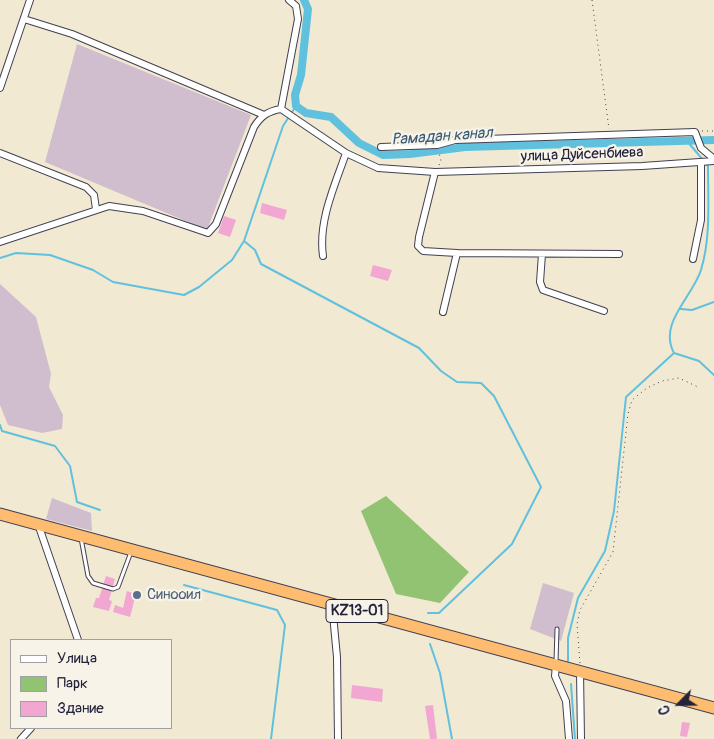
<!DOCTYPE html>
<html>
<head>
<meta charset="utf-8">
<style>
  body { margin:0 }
  #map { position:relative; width:714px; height:739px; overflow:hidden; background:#f1e9d2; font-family:Pangolin,sans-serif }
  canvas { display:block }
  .legend { position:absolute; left:10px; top:639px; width:162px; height:90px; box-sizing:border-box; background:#f7f3e8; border:1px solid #a29fa3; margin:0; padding:6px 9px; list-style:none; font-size:15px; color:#22223b }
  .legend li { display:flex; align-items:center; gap:10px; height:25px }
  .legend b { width:25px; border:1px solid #a29fa3 }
  .north { position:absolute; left:654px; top:679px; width:50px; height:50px; -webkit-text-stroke:4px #f7f3e8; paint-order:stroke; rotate:247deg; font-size:14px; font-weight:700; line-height:20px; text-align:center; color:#22223b }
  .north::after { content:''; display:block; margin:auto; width:18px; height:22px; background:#22223b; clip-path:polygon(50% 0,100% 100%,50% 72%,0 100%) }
</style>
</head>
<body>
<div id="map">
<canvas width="714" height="739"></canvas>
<ul class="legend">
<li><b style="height:6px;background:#fff"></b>Улица</li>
<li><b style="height:14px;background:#91c373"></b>Парк</li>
<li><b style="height:14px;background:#f1a7d1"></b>Здание</li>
</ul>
<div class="north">С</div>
</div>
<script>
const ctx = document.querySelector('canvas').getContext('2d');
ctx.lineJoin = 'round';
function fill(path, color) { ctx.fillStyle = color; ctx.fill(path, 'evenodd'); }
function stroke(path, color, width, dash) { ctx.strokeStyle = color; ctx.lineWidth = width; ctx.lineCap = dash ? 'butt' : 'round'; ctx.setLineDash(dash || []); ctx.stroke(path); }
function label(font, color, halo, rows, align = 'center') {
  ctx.font = font + ' Pangolin,sans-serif'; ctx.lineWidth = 4.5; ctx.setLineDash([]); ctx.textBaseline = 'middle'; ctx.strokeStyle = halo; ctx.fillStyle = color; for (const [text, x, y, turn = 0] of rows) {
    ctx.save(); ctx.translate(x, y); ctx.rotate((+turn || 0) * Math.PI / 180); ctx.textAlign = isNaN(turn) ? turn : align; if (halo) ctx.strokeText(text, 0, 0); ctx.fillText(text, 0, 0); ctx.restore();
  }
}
const industrial = new Path2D(`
  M77,44L251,115L207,230L45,162Z
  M0,284L36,317L51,374L49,387L63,415L62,429L42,433L8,425L0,405Z
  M52,498L91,513L92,531L46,519Z
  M543,583L574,593L561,641L530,629Z`);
const green = new Path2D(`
  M386,496L469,572L440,603L396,594L361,511Z`);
const stream = new Path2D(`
  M687,141L703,160
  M706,164L708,166C708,201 711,237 701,270C692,298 658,323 674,353L699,361L714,375
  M244,241L255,250L261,264L419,348L441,371L457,382L481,383L494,396L541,487L512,544L439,613H428
  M0,258L16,253L50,255L93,270L113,282L184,295L199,287L232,260L244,241L283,126L296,106
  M681,309L692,310L714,302
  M0,425L2,431L55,446L70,466L77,502L100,510
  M184,585L277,610L285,625L271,739
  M430,644L440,673L452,739
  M568,661V638L578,598L605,551L614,511L626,397L674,353
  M571,684L575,739`);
const canal = new Path2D(`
  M304,0L308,9L301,75L295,95L296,106L306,113L331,117L359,143L383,155L410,154L465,147L714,140`);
const building = new Path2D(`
  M262,203L287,210L284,220L260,213Z
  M224,216L236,220L230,237L218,233Z
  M373,265L392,270L388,281L370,276Z
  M106,576L115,579L109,600L112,601L109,611L93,607L96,598H99Z
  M127,591L136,594L130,617L113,612L115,605L123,608Z
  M352,685L383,689L382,702L351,698Z
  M433,705L437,739H430L425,706Z
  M682,722L690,723L687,737L680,736Z`);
const path = new Path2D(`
  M592,0L609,129
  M702,131H714
  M439,165L441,161L439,153
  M580,663L577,624L580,610L613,552L628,414L632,400L647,388L662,381L679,378L700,388`);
const lane = new Path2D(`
  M81,538L88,576L93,583L113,589L118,587L131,552
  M556,662L557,629`);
const street = new Path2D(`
  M24,19L72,34L264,115
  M0,88L30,0
  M281,109L298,19L296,6L289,0
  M381,147L437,145L455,140L695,132L701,148L714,159
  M0,153L86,187L94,195L96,209
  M435,172L419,237L418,246L423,251L457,253L619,254
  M0,242L109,206L143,211L208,233L216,224L254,127C261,116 268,111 281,109L346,153L378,168L435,172L642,166L714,161
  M542,254L540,282L543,290L604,311
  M323,256C318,221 335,185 346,153
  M693,259L701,220V162
  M443,312L457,253
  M38,524L78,640
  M332,604L337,657L338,739
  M556,665L555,676L566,701L569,739
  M580,671L581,739
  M21,739L31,728`);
const highway = new Path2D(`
  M0,514L714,708`);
const markers = [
  [137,595,5,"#5c6f8a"]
];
const shields = [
  [357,611,62]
];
const shieldNames = [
  ["KZ13-01",357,611]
];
const streetNames = [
  ["улица Дуйсенбиева",582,155,-2]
];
const serviceNames = [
  ["Синооил",147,595]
];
const waterNames = [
  ["Рамадан канал",442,137,-4]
];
fill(industrial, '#d0bdce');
fill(green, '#91c373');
stroke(stream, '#60c1de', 2);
stroke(canal, '#60c1de', 8);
fill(building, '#f1a7d1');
stroke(lane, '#414052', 5);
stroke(street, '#414052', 8);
stroke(highway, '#414052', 13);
stroke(path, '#414052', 1, [1, 4]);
stroke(lane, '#fff', 3);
stroke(street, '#fff', 6);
stroke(highway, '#febc70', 11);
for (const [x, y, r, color] of markers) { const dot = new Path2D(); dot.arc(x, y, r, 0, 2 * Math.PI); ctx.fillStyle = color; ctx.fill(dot); stroke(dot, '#f7f3e8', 2); }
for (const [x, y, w] of shields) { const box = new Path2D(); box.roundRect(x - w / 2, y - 11.5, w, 23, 4); ctx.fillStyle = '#f7f3e8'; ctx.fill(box); stroke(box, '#22223b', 1); }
label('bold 14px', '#22223b', null, shieldNames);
label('15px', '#22223b', '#f7f3e8', streetNames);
label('15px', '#4e5e75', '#f7f3e8', serviceNames, 'left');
label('italic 16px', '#385a74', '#f7f3e8', waterNames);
</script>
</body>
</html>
